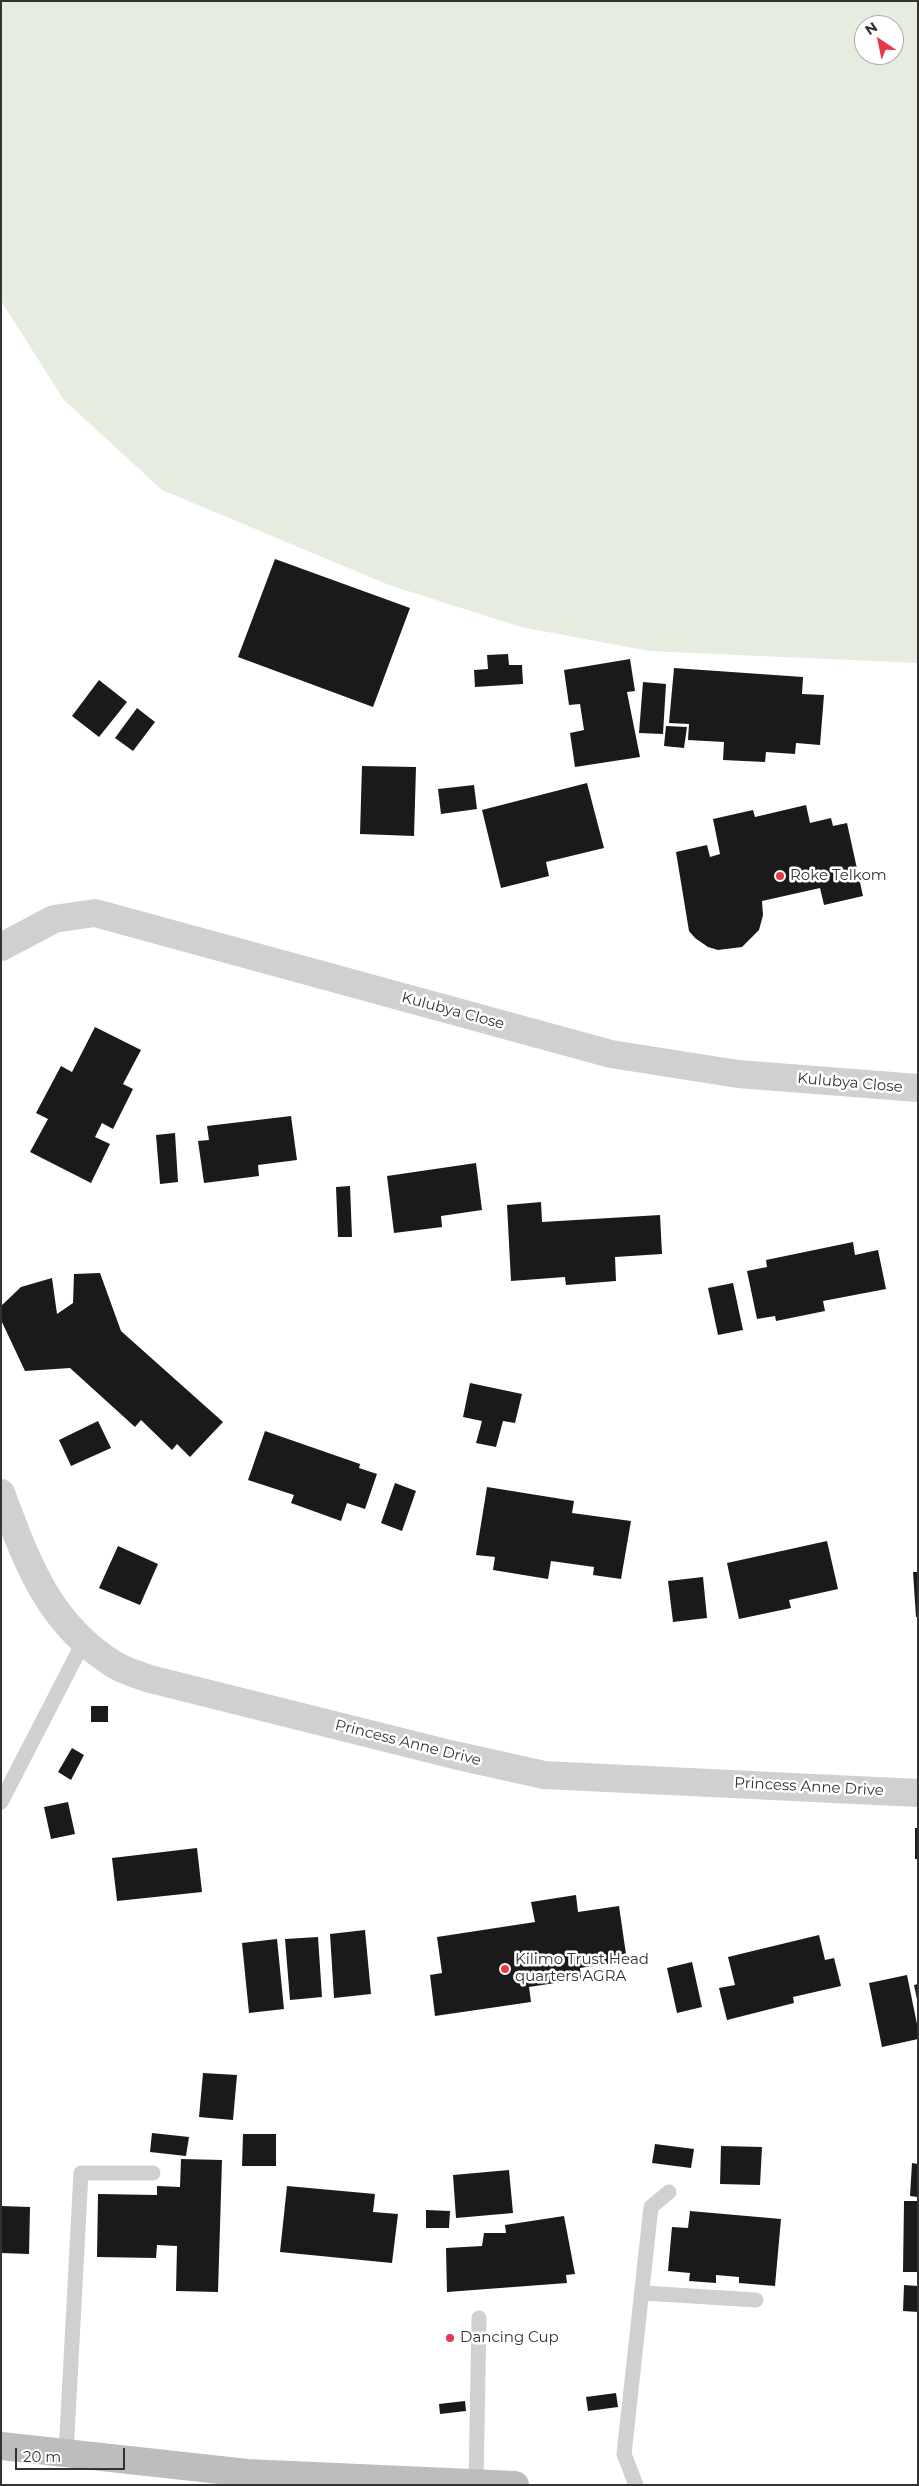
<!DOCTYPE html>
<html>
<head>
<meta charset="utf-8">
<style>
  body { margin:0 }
  #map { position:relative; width:919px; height:2486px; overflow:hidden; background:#fff; font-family:Montserrat,sans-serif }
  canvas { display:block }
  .frame { position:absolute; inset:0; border:2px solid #333; pointer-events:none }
  .north { position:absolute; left:854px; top:15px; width:50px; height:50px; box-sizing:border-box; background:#fff; border:1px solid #adadad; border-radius:50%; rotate:326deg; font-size:14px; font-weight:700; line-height:20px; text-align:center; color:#333 }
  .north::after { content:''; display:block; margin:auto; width:18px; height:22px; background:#e63946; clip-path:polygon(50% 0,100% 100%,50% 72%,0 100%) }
  .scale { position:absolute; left:15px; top:2448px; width:110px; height:22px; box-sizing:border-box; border:2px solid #333; border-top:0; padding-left:6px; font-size:15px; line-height:18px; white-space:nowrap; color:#333; -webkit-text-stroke:4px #fff; paint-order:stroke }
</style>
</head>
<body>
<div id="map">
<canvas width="919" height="2486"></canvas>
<div class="frame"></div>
<div class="north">N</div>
<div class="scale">20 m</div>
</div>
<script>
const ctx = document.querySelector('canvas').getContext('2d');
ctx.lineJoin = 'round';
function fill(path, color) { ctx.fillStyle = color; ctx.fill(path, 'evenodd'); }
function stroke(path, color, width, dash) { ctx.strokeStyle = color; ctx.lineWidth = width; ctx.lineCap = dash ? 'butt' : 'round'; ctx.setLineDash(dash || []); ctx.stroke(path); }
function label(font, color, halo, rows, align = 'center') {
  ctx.font = font + ' Montserrat,sans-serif'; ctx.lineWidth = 5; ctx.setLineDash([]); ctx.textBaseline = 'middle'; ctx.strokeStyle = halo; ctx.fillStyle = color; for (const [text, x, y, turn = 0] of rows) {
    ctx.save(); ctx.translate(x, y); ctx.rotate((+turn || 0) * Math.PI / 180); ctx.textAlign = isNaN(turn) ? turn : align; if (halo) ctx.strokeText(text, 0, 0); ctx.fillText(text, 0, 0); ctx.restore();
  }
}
const green = new Path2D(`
  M1,1H918V663L649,651L521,627L389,585L162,490L64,400L1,301ZM864,25H894V55H864Z`);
const building = new Path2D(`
  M275,559L410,608L373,707L238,657Z
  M508,654L509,665H522L523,684L475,687L474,670L488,669L487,655Z
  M630,659L635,691L627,692L640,757L575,767L570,733L584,730L580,704L569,705L564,670Z
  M674,668L803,677L802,694L824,695L820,745L796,743L795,754L766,752L765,762L723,760L724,742L688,740L689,724L669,723Z
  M99,680L127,702L99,737L72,716Z
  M643,682L666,684L663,734L639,733Z
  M137,708L155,722L133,751L115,738Z
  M666,726L687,727L684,748L664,746Z
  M362,766L416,767L414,836L360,834Z
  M587,783L604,848L546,862L549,876L501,888L482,810Z
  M474,785L477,809L441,814L438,789Z
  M806,805L810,823L831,818L833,826L847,823L863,896L824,905L820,888L762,901L763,915L759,930L742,947L718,950L708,947L695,938L689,931L676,852L707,845L710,857L720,854L713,819L753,810L755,817Z
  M95,1027L141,1050L123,1084L133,1089L113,1129L102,1123L95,1137L110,1144L91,1183L30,1152L48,1119L36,1113L61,1066L72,1072Z
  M291,1116L297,1160L258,1165L259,1176L204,1183L198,1141L209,1140L207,1126Z
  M175,1133L178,1182L160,1184L156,1135Z
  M476,1163L482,1210L441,1216L442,1227L394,1233L387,1176Z
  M350,1186L352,1237H338L336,1187Z
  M541,1202L542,1222L660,1215L662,1254L615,1257L616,1281L566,1285L565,1277L511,1281L507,1205Z
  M853,1242L855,1255L878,1250L886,1289L823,1301L825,1311L776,1321L775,1316L757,1319L747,1271L767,1267L766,1260Z
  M100,1273L121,1331L223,1422L190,1457L177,1444L172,1450L141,1420L135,1427L70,1368L25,1371L1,1320V1306L21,1287L52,1278L57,1314L73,1303L74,1274Z
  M733,1283L743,1330L718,1335L708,1288Z
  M470,1383L522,1394L515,1423L503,1421L496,1447L476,1443L482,1421L463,1417Z
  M98,1421L111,1448L71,1466L59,1440Z
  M265,1431L360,1464L359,1468L377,1474L365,1509L347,1503L341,1521L291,1503L294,1495L248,1480Z
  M395,1483L416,1491L402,1531L381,1523Z
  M487,1487L574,1501L572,1513L631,1521L621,1579L593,1575L594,1567L551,1561L548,1579L493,1570L495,1557L476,1555Z
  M827,1541L838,1589L789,1600L791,1608L739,1619L727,1563Z
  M118,1546L158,1564L140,1605L99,1588Z
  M913,1572H918V1617H916Z
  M703,1577L707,1618L673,1622L668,1581Z
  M91,1706H108V1722H91Z
  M72,1748L84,1755L71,1780L58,1772Z
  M68,1802L75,1834L51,1839L44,1807Z
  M915,1828H918V1859H915Z
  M197,1848L202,1892L117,1901L112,1858Z
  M576,1895L578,1912L619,1906L627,1961L580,1968L581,1979L529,1987L531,2002L435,2016L430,1975L442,1973L437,1937L535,1922L531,1902Z
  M365,1930L371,1994L334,1998L330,1934Z
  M819,1935L825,1960L834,1958L841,1986L793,1997L794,2003L727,2020L719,1988L735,1985L728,1957Z
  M318,1937L322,1997L290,2000L285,1939Z
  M277,1939L284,2009L249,2013L242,1943Z
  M692,1962L702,2007L677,2013L667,1968Z
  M907,1975L918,2029V2039L882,2047L869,1983Z
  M918,1984V1998L917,1999L914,1985Z
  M203,2073L237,2075L233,2120L199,2117Z
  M152,2133L189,2137L186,2156L150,2152Z
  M243,2134H276V2166H242Z
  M655,2144L694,2149L691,2168L652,2163Z
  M721,2146L762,2147L760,2185L720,2184Z
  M181,2159L222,2160L218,2292L176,2291L177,2246L157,2245L156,2258L97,2257L98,2194L157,2195V2186L180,2187Z
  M912,2163L918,2164V2197L910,2196Z
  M509,2170L513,2213L456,2218L453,2175Z
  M287,2186L375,2194L373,2212L398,2214L392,2263L280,2252Z
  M904,2201H918V2272H903Z
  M1,2206L30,2207L29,2254L1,2253Z
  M426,2210L450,2211L449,2228H426Z
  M690,2211L781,2219L775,2286L739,2283V2277L716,2275V2283L689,2281L690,2273L668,2271L672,2227L688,2228Z
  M564,2216L575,2274L566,2275L567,2283L447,2292L446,2248L482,2246L484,2233H506L505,2225Z
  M904,2285L918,2286V2312L903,2311Z
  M616,2393L618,2407L588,2411L586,2397Z
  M465,2401L466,2411L440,2414L439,2404Z`);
const lane = new Path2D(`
  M1,1802L84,1641
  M643,2293L756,2300
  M66,2454L81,2173H153
  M476,2483L479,2318
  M636,2485L624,2454L651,2207L669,2192`);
const street = new Path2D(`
  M1,947L54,919L95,913L611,1054L738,1074L918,1088
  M1,1493C27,1562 48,1624 115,1665C125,1671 138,1675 150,1679L454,1755L544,1775L918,1793`);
const secondary = new Path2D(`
  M1,2446L247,2473L515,2485`);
const markers = [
  [780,876,5,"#e63946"],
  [505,1969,5,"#e63946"],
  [450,2338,5,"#e63946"]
];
const poiNames = [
  ["Roke Telkom",790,876],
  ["Kilimo Trust Head",515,1960],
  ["quarters AGRA",515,1977],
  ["Dancing Cup",460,2338]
];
const streetNames = [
  ["Kulubya Close",453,1011,15],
  ["Kulubya Close",850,1083,5],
  ["Princess Anne Drive",408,1743,14],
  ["Princess Anne Drive",809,1787,3]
];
fill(green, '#e6ecdf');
fill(building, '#1a1a1a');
stroke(lane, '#d0d0d0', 15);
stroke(street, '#d0d0d0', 28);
stroke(secondary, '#bdbdbd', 28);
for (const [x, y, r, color] of markers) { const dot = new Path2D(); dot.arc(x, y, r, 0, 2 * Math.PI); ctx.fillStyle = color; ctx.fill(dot); stroke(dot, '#fff', 2); }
label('15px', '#333', '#fff', poiNames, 'left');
label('15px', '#333', '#fff', streetNames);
</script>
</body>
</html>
